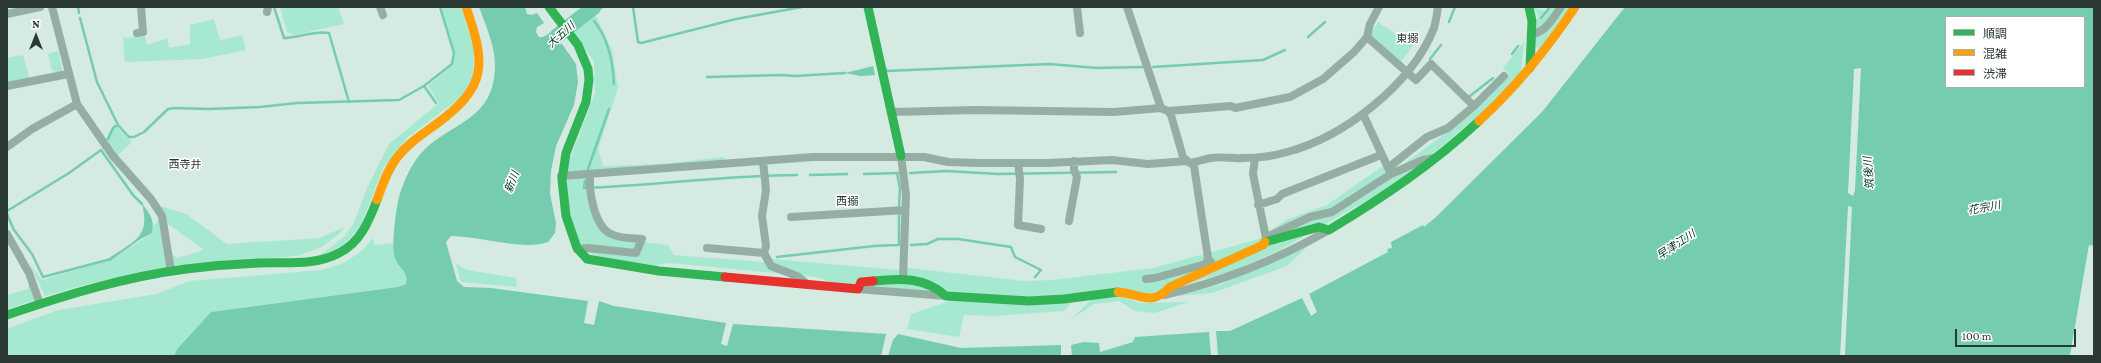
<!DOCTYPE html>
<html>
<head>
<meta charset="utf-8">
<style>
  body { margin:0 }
  #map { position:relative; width:2101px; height:363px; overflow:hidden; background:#d5eae1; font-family:"Crimson Pro","Noto Sans JP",serif }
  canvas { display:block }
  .frame { position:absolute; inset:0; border:8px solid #2a3933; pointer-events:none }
  .legend { position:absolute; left:1945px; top:16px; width:140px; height:72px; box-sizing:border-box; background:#fff; border:1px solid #aab0ad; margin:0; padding:5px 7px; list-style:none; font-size:12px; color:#2a3933 }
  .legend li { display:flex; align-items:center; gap:8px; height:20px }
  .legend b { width:20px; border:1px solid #aab0ad }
  .north { position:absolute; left:16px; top:16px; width:40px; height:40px; -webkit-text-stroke:3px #fff; paint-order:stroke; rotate:0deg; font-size:11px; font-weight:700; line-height:16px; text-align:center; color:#2a3933 }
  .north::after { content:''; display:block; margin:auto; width:14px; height:18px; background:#2a3933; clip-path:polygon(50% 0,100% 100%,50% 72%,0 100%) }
  .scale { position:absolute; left:1955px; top:329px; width:121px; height:18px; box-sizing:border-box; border:2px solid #2a3933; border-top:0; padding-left:5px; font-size:12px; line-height:14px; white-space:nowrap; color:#2a3933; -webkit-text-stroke:3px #fff; paint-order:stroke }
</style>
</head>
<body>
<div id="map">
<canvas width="2101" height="363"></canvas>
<div class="frame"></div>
<ul class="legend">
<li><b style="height:5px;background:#30b455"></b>順調</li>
<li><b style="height:5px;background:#ff9f0a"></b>混雑</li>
<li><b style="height:5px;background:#e5322d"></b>渋滞</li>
</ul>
<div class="north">N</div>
<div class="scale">100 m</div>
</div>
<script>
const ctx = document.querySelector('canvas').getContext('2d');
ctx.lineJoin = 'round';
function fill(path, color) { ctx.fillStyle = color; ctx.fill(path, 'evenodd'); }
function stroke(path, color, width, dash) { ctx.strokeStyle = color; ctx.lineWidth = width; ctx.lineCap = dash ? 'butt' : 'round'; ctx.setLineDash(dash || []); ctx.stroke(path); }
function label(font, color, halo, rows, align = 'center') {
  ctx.font = font + ' "Crimson Pro","Noto Sans JP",serif'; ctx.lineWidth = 3; ctx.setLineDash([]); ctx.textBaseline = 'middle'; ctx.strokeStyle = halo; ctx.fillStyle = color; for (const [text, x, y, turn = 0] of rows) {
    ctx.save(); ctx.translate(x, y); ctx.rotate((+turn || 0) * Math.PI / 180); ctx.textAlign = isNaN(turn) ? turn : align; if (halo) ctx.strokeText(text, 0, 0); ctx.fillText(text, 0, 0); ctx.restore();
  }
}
const green = new Path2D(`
  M280,7H338L344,24L294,35L287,32Z
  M441,7H461L474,50L473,77L461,97L408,137L383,168L361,225L344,245L319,256L344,237L354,223L367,188L389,144L439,103L428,86L453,65L455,53Z
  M1534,7L1547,12L1551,7H1570L1539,49L1534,45L1538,16Z
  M594,12L612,50L618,88L598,149L603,166L662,164L724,157L725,162L590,172L589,207L612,238L668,245L674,255L763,262L772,259L897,270L909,268L1024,281L1052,280L1153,268L1259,239L1286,220L1327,205L1383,166L1388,180L1398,168L1453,128L1509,73L1503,68L1524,42L1521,72L1484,111L1440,148L1382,192L1280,250L1230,272L1144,295L1013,298L832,283L817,277L669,263L653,266L609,260L586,252L576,236L565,194L568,164L595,93L594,62L574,32Z
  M214,19L220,40L242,35L246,50L202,59L125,62L123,38L145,36L147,45L167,38L169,48L190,44V25Z
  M1378,22L1413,45L1400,63L1369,37Z
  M58,51L63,72L56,73L51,68L48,54Z
  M23,55L30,80L8,85L7,58Z
  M114,124L132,142L117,156L105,140Z
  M425,149L399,264L406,272V284L398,287L211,312L178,348L174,356H7V329L58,310L157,294L189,281L322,270L346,262L364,249L373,238L374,245L394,243L399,198L410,169Z
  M161,206L186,214L227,244L320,238L344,227L340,233L322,247L297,256L173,266L171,253L177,258L204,250L168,224Z
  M159,220L167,268L92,283L45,296L30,264L42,280L113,259L152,233L154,225Z
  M1309,245L1287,266L1212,293L1177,296L1222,284Z
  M456,264L467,270L516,278L517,287L461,282Z
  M29,282L36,300L7,309V295L28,289Z
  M1119,295L1139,303L1188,302L1155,313L1135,311L1119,301L1094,304L1070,320L1093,298Z
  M952,300L1073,301L1064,311L993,316L964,315L959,337L907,329L911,314Z`);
const water = new Path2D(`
  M479,7H525L527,14L532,15L537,13L544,23L537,27L536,32L539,37H543L552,32L555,33L560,40L556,45L562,44L576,64L578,82L574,105L556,146L551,171L550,194L556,223L555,233L548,242C523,251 480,236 451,236L446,242L457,281L464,287L491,288L588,301L584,323L594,325L599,301L614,306L726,323L721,344L727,346L733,324L886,334L881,356H174L178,348L211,312L398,287L406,284C409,271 399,269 395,258C391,247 396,209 399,197C404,180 412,162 425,149C454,122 493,119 495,68C496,48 486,26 479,7Z
  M586,7H607L594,12L578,26L572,18Z
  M1625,7H2094V246H2089L2070,356H1218L1216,331H1230L1302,298L1311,316L1317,312L1309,294L1388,252L1387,249L1392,248L1391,242L1423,225L1424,227L1436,217L1542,112ZM1946,17H2084V87H1946Z
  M873,66L875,75L861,76L845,73Z
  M142,204C150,213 155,221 152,233L139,240L113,259H108C133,241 151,238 142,204Z
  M1209,332L1211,356H1072L1071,345L1084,342L1099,343L1100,352L1133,342L1135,337Z
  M898,334L961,348L1061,345V356H888L893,340Z`);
const pier = new Path2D(`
  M1861,68L1855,190L1853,196L1848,193L1854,69Z
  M1848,206L1852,207L1845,356H1840Z
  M2089,245L2094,246V248H2091L2072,356H2070Z`);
const stream = new Path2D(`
  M78,7L79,13
  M274,7L284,38C298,38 315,30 329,33L349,102
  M633,7L638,42L641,43L736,19L802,7
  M80,18L97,82L118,125L129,137H134L144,132L168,109L174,108L209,109L260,107L297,103L399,100L424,86L436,103
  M1541,18L1550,7
  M594,21C608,38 613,63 614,84
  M1449,22L1455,7
  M1308,37L1325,22
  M1512,54L1518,46
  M1430,59L1441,45
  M1153,67L1263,60L1285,50
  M886,69V71L1049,64L1097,68L1142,67
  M707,77L781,75L795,76L845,73
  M424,86L452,64L454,53L440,7
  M1470,96L1493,78
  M108,139L113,128L118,125
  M588,169L609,109
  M897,173L900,189L899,206
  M910,173L946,171L998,174L1116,172
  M864,174L900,173
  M810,175L847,174
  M585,181L584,188C656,186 726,175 797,175
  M7,211L69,173L101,150L133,195L142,204
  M7,214L14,230L32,254L43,277L111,259
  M899,245V213
  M911,245L927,244L938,239H958L1011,247L1015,257L1041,270L1035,277
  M777,257L874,246L898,245`);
const river = new Path2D(`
  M544,51L557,36L594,7`);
const street = new Path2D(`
  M52,7L77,104L113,156L151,199L162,216L171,271
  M380,7L383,15
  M1077,7L1080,33
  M1127,7L1161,108L1168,111L1171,115L1183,157L1194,166L1208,258L1214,267
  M267,12L268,7
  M7,14L40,7
  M137,33L143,32L141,7
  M1531,35C1547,31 1552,19 1561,7
  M1367,37L1416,80L1431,64L1474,106
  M7,86L68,74
  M1168,111L1231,106L1235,108L1290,97L1323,79L1354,52L1367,37L1370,24L1379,7
  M892,112L975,110L1114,112L1161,108
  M1363,114L1390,172
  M7,147L32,129L77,104
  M901,156L906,195L903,278
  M1255,158L1253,174L1266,238
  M763,161L766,190L762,216L766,246L764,253L771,266L797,276L806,283
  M1018,163L1020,179L1018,225L1041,229
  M1190,163C1197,162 1204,159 1211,158C1221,156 1233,159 1244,158C1258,158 1274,156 1287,152C1344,137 1412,84 1434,28C1436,21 1437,14 1438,7
  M1388,168L1427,137L1448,128L1474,106L1504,76
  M561,176L813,157H924L948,162L979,163H1047L1112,160L1148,164L1187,161
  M1258,205L1277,199L1282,194L1381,155
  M791,217L905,210
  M1069,221L1077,177L1074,170V161
  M7,234L29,273L40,304
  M1267,237L1310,217L1332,212L1391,174L1423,160L1434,158
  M707,248L764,253
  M577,249L587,248L636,253L642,239C633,238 621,239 611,234C594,226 589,192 590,175
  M1146,279L1155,278L1206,264L1208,258
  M858,289L946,296
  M1164,295C1221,282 1278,259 1329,230`);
const fast = new Path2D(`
  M549,7L578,45L588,69L589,80L586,102L566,153L562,180L566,216L577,248L587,259L659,271L725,277
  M868,7L901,156
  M1529,7L1532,21L1530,68
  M1265,242L1319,227L1329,230C1382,198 1433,164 1479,121
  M873,281C900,278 925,277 946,296L1029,301L1064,299L1118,292
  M7,315C66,295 124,277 186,269C210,266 234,264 259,263C285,262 315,266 339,253C360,243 369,221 377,200`);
const slow = new Path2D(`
  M1479,121C1516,87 1547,49 1575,7
  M377,200C382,186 387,171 396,159C406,145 421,135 435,125C488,86 486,65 466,7
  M1118,292C1141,294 1151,307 1170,287L1263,245L1265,242`);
const jam = new Path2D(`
  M725,277L858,289L861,282L873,281`);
const waterNames = [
  ["大五川",561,35,-42],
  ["筑後川",1869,173,-95],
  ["新川",512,182,-69],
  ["花宗川",1984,208,-10],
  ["早津江川",1676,245,-34]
];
const neighbourhoodNames = [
  ["東搦",1407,39],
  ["西寺井",185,165],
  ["西搦",847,202]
];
fill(green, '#a6e9d0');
fill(water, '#75ccae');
fill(pier, '#d5eae1');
stroke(stream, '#75ccae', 2.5);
stroke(river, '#75ccae', 15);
stroke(street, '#95aea4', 8);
stroke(fast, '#30b455', 9);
stroke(slow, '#ff9f0a', 9);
stroke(jam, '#e5322d', 9);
label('italic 11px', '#04392a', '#fff', waterNames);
label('11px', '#2a3933', '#fff', neighbourhoodNames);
</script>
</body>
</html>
